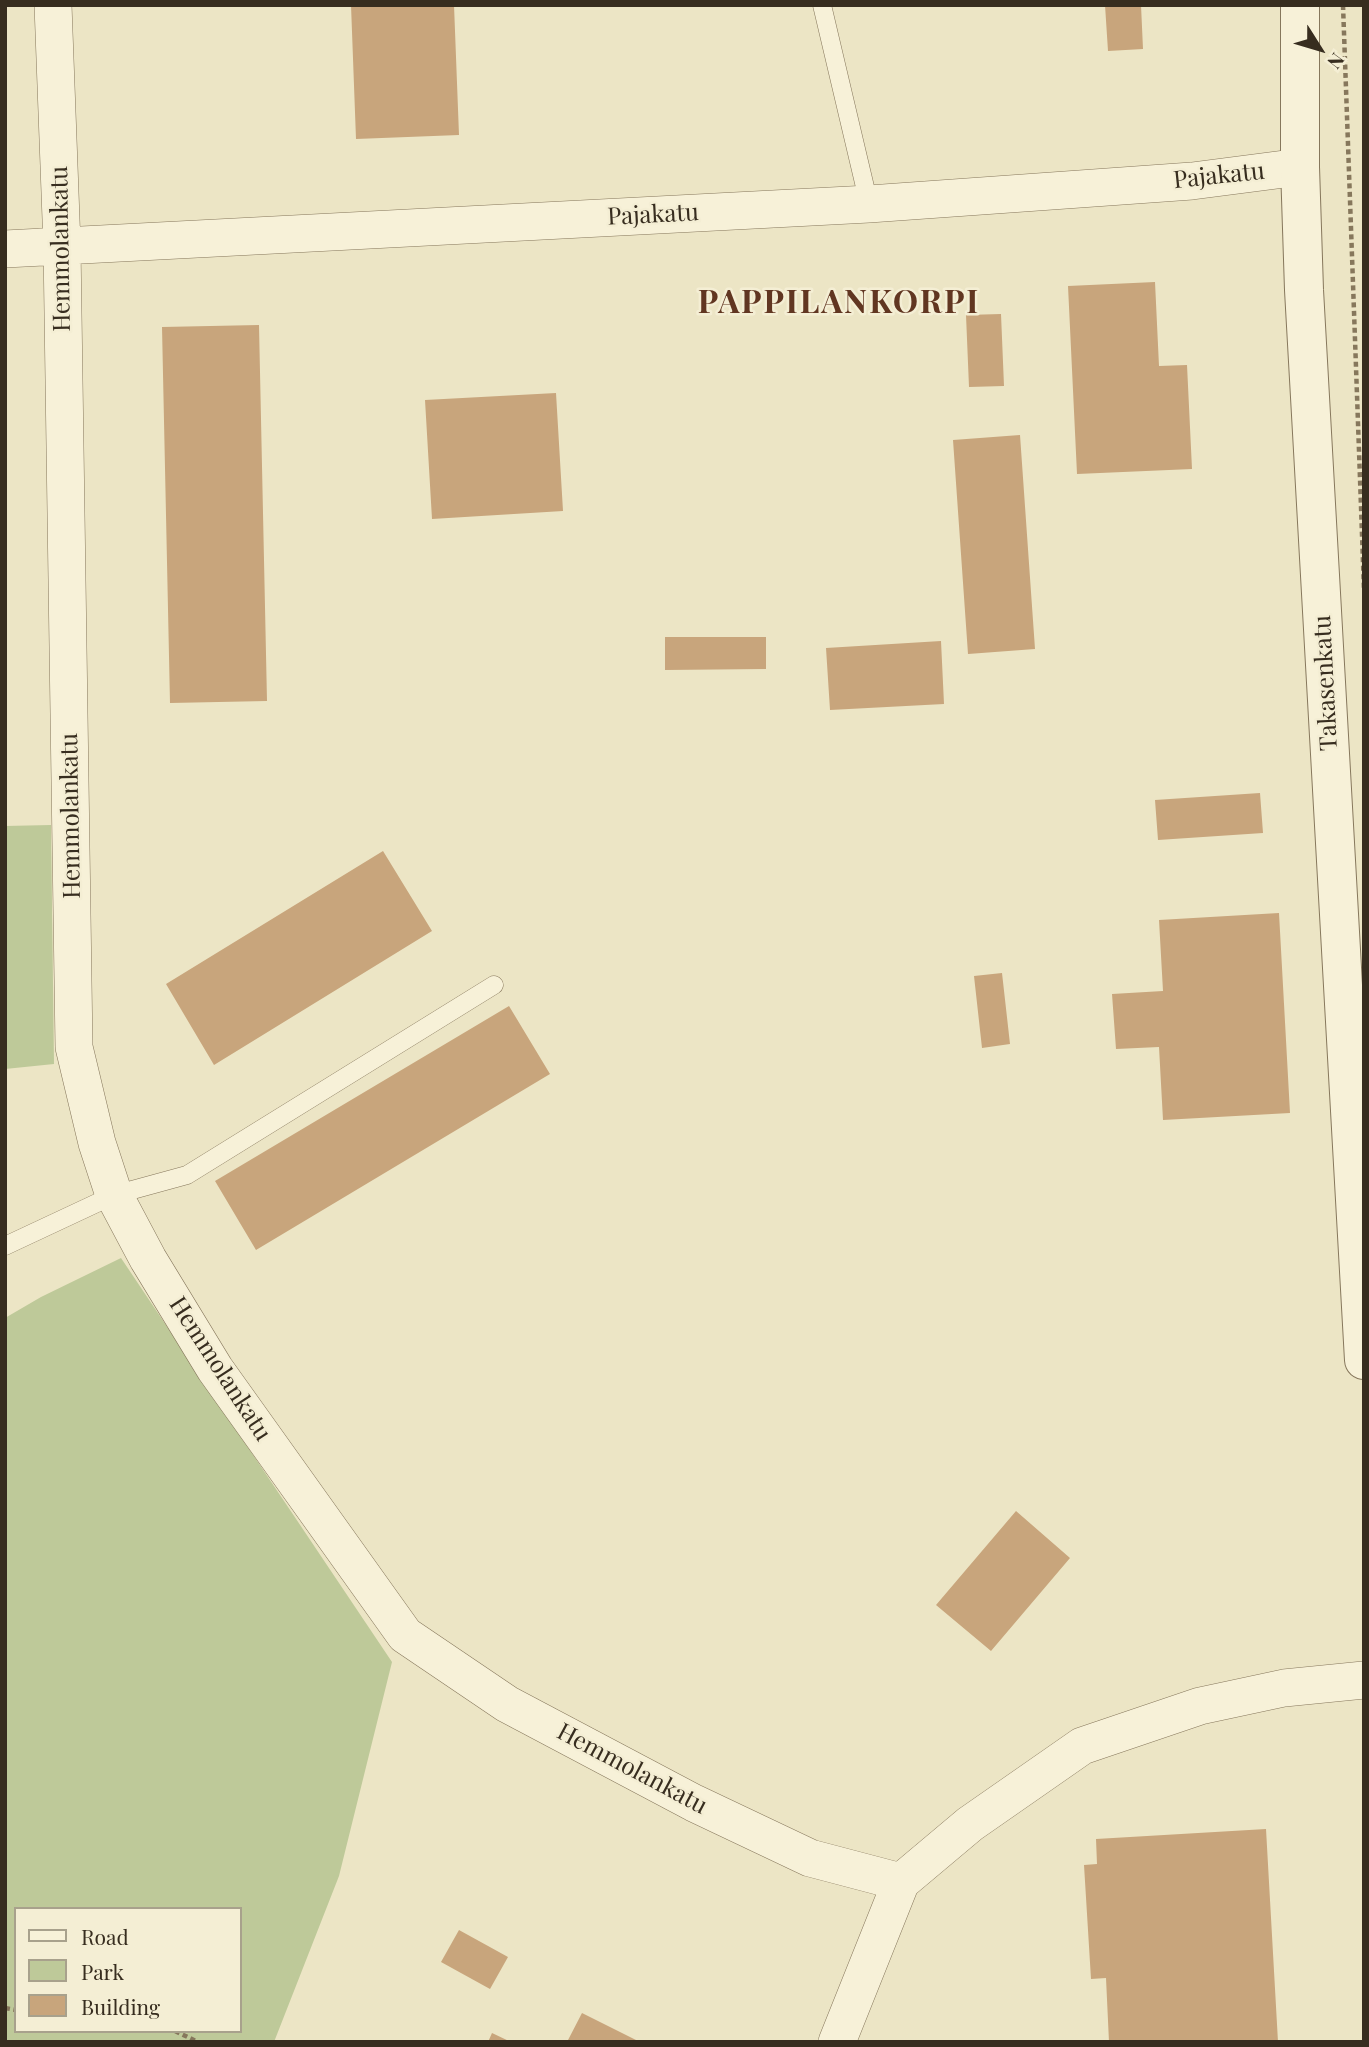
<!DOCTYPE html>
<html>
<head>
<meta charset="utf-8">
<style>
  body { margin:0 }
  #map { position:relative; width:1369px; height:2047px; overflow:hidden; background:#ece5c5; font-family:"Playfair Display",serif }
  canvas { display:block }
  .frame { position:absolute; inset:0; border:7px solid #372d1f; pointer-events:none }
  .legend { position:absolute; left:14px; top:1907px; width:228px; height:126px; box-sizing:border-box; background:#f4eed4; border:2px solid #a8a18c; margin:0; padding:9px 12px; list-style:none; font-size:21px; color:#372d1f }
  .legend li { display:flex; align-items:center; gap:14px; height:35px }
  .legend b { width:35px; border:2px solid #a8a18c }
  .north { position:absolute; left:1285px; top:14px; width:70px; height:70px; -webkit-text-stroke:5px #f4eed4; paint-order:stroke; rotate:127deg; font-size:19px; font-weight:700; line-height:28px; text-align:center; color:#372d1f }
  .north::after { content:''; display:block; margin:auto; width:24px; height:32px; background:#372d1f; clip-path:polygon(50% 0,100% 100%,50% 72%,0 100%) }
</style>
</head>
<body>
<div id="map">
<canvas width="1369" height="2047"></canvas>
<div class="frame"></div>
<ul class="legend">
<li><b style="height:9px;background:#f7f1d8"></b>Road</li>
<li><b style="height:19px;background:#bec999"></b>Park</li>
<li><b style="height:19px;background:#c8a57c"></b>Building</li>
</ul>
<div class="north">N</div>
</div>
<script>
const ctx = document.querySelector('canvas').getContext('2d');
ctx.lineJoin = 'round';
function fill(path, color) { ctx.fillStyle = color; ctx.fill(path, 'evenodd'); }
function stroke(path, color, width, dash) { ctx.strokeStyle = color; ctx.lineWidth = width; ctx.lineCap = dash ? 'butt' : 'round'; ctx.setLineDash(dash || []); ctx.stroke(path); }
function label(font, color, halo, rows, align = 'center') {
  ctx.font = font + ' "Playfair Display",serif'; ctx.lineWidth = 5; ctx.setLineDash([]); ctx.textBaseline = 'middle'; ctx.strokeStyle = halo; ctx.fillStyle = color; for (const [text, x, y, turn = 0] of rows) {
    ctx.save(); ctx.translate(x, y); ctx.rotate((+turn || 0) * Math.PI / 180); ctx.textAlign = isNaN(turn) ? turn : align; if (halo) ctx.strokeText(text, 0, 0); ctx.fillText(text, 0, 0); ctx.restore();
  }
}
const green = new Path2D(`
  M51,825L54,1064L5,1069V826Z
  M121,1258L392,1662L339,1876L274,2042H5V1318L41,1297ZM16,1909H240V2031H16Z`);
const building = new Path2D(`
  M351,5H454L459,135L356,139Z
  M1105,5H1141L1143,49L1108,51Z
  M1155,282L1159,366L1187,365L1192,469L1077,474L1068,286Z
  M1001,314L1004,386L969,387L966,315Z
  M259,325L267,701L170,703L162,327Z
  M556,393L563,511L432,519L425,400Z
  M1020,435L1035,649L968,654L953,440Z
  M665,637H766V669L665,670Z
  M941,641L944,704L830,710L826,648Z
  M1260,793L1263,833L1158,840L1155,800Z
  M383,851L432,931L214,1065L166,984Z
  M1279,913L1290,1113L1163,1120L1159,1047L1116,1049L1112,994L1163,991L1159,920Z
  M1002,973L1010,1044L982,1048L974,976Z
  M509,1006L550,1074L256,1250L215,1181Z
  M1016,1511L1070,1558L991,1651L936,1605Z
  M1266,1829L1278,2042H1109L1106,1978L1091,1979L1084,1865L1097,1864L1096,1839Z
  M459,1930L508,1957L490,1989L441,1962Z
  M582,2013L640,2042H567Z
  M492,2033L511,2042H488Z`);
const path = new Path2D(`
  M1343,5L1364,590
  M5,2008L16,2010
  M175,2031L198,2042`);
const service = new Path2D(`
  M822,5L869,204
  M5,1246L114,1195L187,1175L494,985`);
const minor = new Path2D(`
  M53,5L62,246L74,1047L97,1143L114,1195L148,1259L215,1369L405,1635L507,1704L694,1803L810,1858L901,1882L970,1824L1082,1746L1200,1706L1284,1688L1364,1680
  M5,249L869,204L1192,181L1300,167
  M837,2042L901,1882`);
const tertiary = new Path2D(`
  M1300,5V167L1304,290L1364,1360`);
const streetNames = [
  ["Pajakatu",1219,176,-6],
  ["Pajakatu",653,215,-3],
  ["Hemmolankatu",61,249,-91],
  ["Takasenkatu",1326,683,-93],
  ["Hemmolankatu",71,816,-91],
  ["Hemmolankatu",220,1369,57],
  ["Hemmolankatu",632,1769,28]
];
const districtNames = [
  ["PAPPILANKORPI",839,303]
];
fill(green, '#bec999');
fill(building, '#c8a57c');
stroke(service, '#86775c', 19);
stroke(minor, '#86775c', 38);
stroke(tertiary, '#86775c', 40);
stroke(path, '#86775c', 4.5, [5, 3.5]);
stroke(service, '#f7f1d8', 18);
stroke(minor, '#f7f1d8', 37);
stroke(tertiary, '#f7f1d8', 38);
label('24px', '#372d1f', '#f4eed4', streetNames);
ctx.letterSpacing = '2px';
label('bold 32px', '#613621', '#f4eed4', districtNames);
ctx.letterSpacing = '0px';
</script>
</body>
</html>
